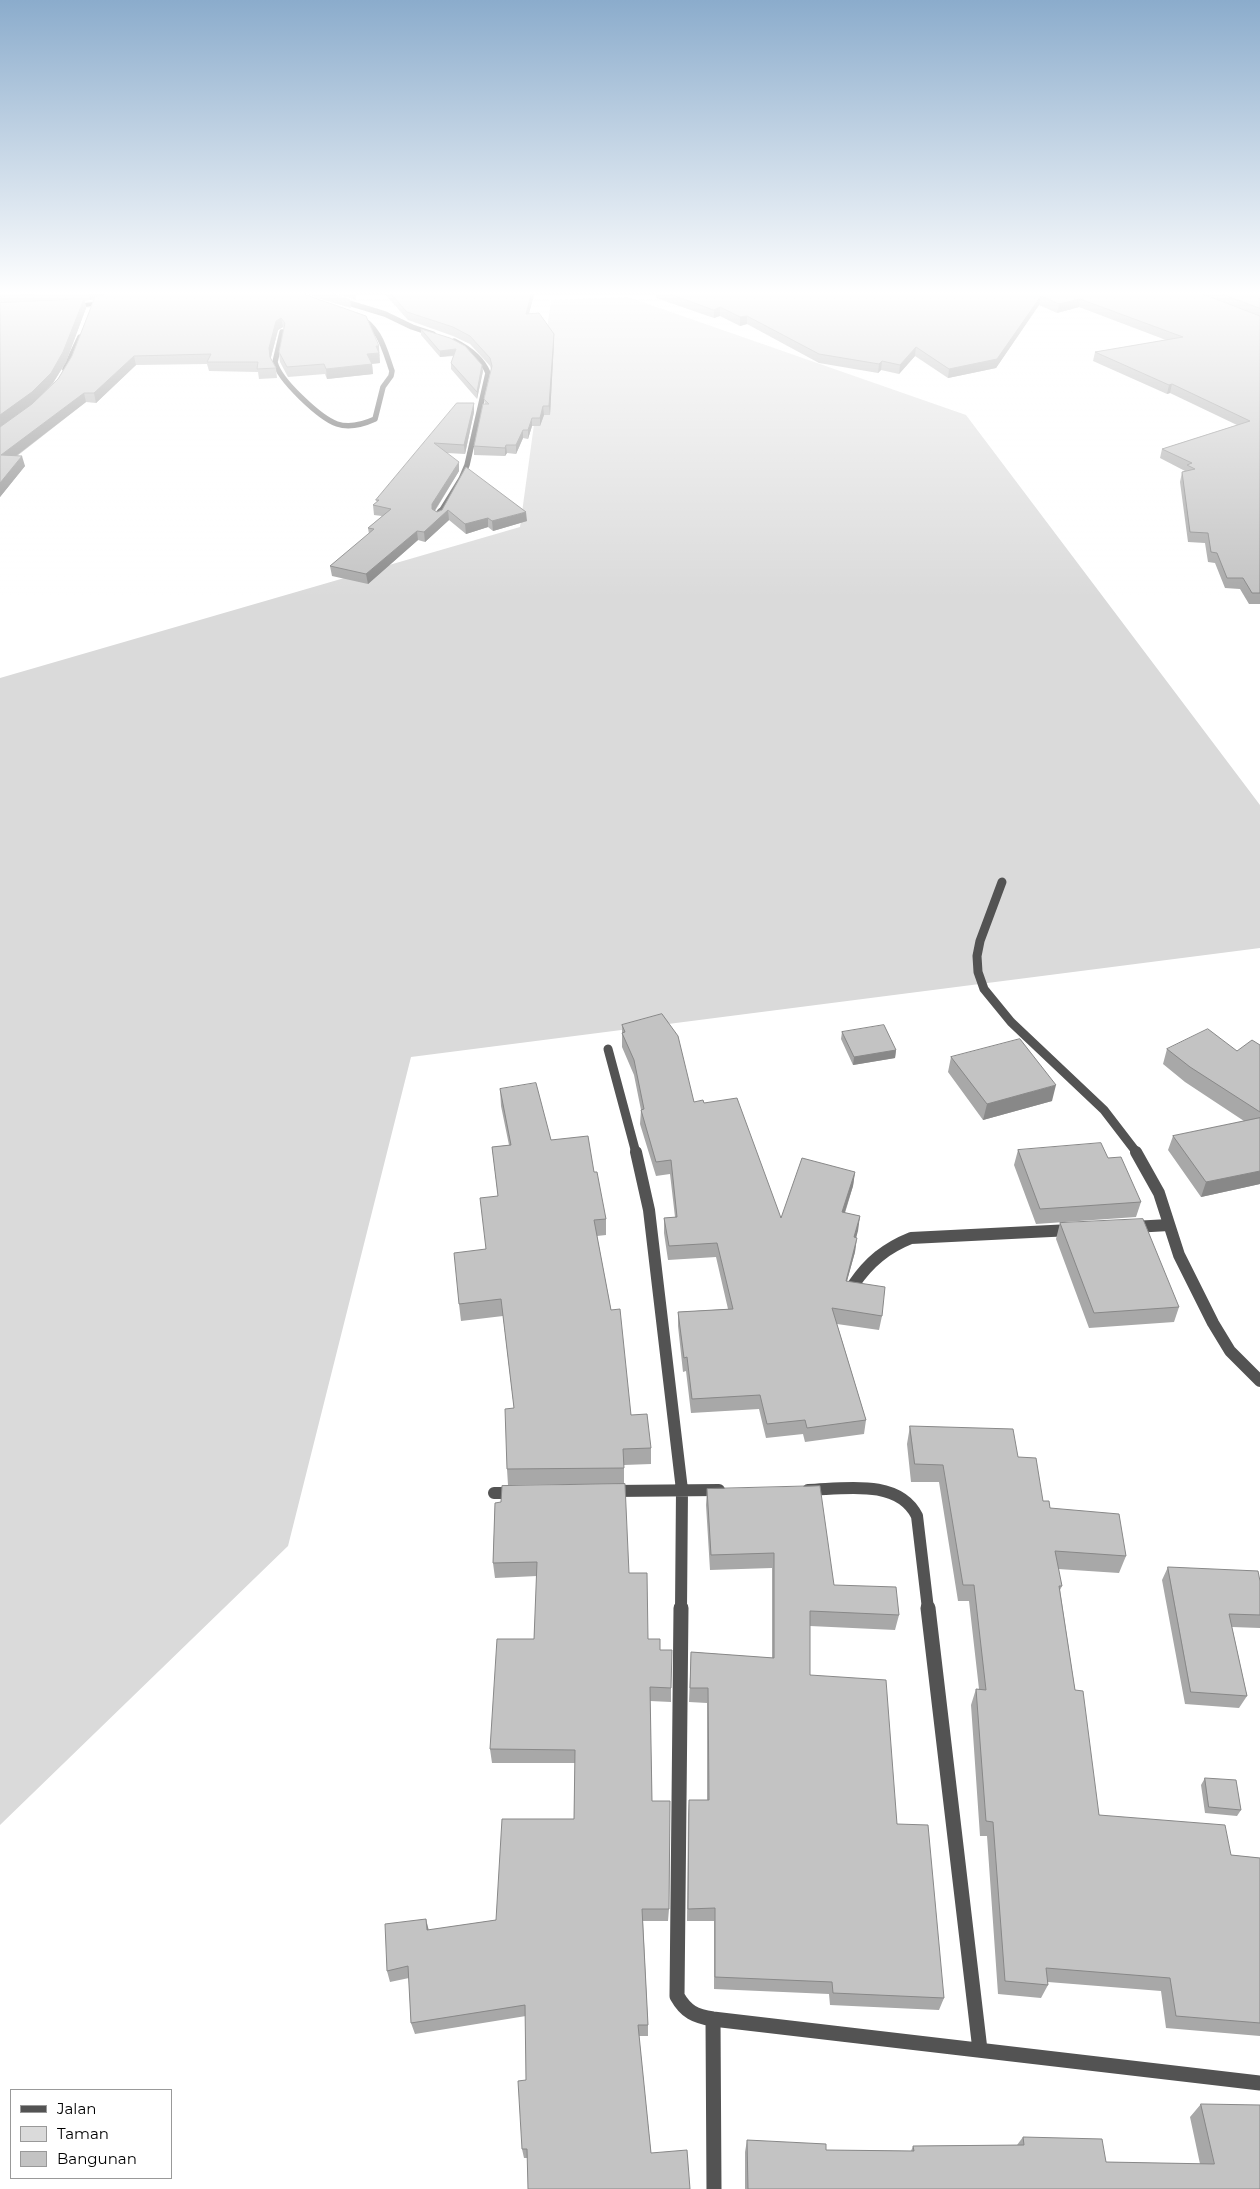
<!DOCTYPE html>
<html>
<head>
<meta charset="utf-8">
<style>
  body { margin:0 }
  #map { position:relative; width:1260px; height:2189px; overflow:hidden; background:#fff; font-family:Montserrat,sans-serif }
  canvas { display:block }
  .legend { position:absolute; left:10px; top:2089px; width:162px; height:90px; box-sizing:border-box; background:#fff; border:1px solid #999; margin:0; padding:6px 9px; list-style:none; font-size:15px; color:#000 }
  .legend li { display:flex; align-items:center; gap:10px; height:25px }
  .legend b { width:25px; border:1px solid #999 }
</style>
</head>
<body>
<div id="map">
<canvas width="1260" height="2189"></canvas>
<ul class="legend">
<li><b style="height:6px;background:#535353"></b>Jalan</li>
<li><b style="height:14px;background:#dadada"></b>Taman</li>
<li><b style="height:14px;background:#c3c3c3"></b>Bangunan</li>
</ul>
</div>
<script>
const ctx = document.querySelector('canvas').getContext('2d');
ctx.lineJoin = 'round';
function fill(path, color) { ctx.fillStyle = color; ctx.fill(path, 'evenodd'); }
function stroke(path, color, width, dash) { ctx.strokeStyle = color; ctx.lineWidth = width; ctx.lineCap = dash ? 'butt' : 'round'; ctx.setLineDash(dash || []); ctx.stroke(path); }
const green = new Path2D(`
  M628,297L966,415L1260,805V948L411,1057L288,1546L0,1825V678L520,527L551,300Z`);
const streetFar4 = new Path2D(`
  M339,300L385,314L412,327L433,334
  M282,332L275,362C279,380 320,418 337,424C349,428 364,424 375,419L383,387L391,376L392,371C384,348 380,327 356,315
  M65,369L80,337
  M440,513L461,479L467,465L488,373C482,358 468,348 454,341`);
const streetFar3 = new Path2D(`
  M438,516L441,512`);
const streetFar2 = new Path2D(`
  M1002,882L980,941L977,956L978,972L984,989L1011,1022L1104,1110L1137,1153
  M608,1049L636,1153`);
const streetFar1 = new Path2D(`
  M636,1152L649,1210L682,1490L681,1609
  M1136,1152L1159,1193L1179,1255L1213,1323L1230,1351L1260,1381
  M1133,1227L1169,1225
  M854,1284C869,1262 886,1248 911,1238L1071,1230
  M808,1490C843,1489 898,1478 917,1516L928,1609
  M613,1491L719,1490
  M494,1493H514`);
const street = new Path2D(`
  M681,1608L677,1996C686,2012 695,2016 713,2019L1260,2083
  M928,1608L980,2050
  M713,2019L714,2189`);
const highway = new Path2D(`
  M131,291H144L93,306L66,309L62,307L66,305L93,302Z`);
const wall = new Path2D(`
  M0,291H297L380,355L379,356L380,363L372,364L373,374L327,379L325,374L288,377L280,362L279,352L284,329L283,327L278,330L271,357V359L276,368L277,378L259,379L258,372L209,371L207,364L136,365L96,403L86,402L17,456L25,466L0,497ZM94,299L72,356L58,379L44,392L53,383L66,362L86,308L85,301Z
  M302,291H325L350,299L351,308L314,297Z
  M328,291H355L356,300Z
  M382,291H535L529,313L554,334V342L550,415H544L540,426H532L528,439L523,438L516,454L507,453L505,456L474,455V446L485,404L484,399L491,369L490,366L470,344L453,336L408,320Z
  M656,291H1260V604H1249L1240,589L1225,588L1215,563L1208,562L1205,543L1188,542L1180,482L1182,472L1185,471L1160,458L1162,449L1237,425L1170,393L1167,394L1093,361L1095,352L1166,340L1079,307L1057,313L1039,305L996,368L948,378L915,356L899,374L881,370L878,373L819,363L747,324L740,326L720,316L714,318L656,298Z
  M421,329L483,371L477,399L451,369V363L454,356L440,357L421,335Z
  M457,403L474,412L465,454L447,453L459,471L435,511L437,512L442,510L527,521L493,531L488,527L466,534L449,520L425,542L418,540L368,584L332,576L330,566L369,534L368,528L382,516L374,515L373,505L377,502L376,500Z
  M622,1025L694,1102L704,1103L781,1218L855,1172L853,1186L845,1213L860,1216L856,1238L855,1252L847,1281L882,1316L879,1330L837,1324L866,1420L864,1434L805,1442L803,1434L766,1438L759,1409L691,1413L686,1371L683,1372L678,1326V1312L728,1309L716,1257L668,1260L664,1233V1218L675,1217L670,1174L656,1176L640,1124L641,1110L634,1075L622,1047Z
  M842,1032L896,1050L895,1058L853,1065L841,1039Z
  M1260,1045V1184L1201,1197L1168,1150L1173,1136L1244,1121L1185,1082L1163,1064L1167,1049L1237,1051Z
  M951,1057L1052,1101L983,1120L948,1072Z
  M500,1089L551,1140L594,1172L606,1219V1235L597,1236L631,1415L651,1448V1464L624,1465V1484L508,1485L507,1469L514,1408L503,1316L461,1321L459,1304L486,1249L498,1196L492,1147L509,1145L501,1106Z
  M1018,1150L1108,1158L1141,1202L1136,1217L1036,1224L1014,1165Z
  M1060,1223L1179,1307L1174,1322L1089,1328L1056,1239Z
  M910,1426L1018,1457L1043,1501L1050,1508L1126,1556L1119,1573L1058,1569L1062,1586L1060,1590L1075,1690L1099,1815L1231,1855L1260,1858V2036L1166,2028L1161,1991L1048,1982V1985L1041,1998L998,1994L987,1836H980L971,1705L976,1689H979L969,1601H958L939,1482H911L907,1444Z
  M707,1489L834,1585L899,1615L895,1630L810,1626V1675L897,1824L944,1998L939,2010L830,2005L829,1994L714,1989V1921H687L688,1814L689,1800H707V1703L689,1702L691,1652L772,1658V1568L710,1570L706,1505Z
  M495,1503L629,1573L648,1639L660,1650L671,1688V1702L650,1701L652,1801L669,1909L668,1921H643L648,2025V2036H639L651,2153L690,2189L527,2158H524L522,2149L526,2080V2016L415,2034L411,2023L409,1978L390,1982L387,1971L429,1930L496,1920L574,1819L575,1763H492L490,1749L534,1639L537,1576L495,1578L493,1563Z
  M1168,1567L1260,1581V1628L1232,1627L1247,1696L1239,1708L1185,1704L1162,1580Z
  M1205,1778L1241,1810L1237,1816L1205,1813L1201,1785Z
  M1201,2104L1260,2189H745V2152L747,2140L826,2150L911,2151L913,2146L1017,2145L1023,2137L1106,2162L1200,2164L1190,2117Z`);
const shadedWall = new Path2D(`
  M88,291H123L90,300Z
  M532,291H535L527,321L526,314Z
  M1041,296L1039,305L996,368L948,378L949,369Z
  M84,299L86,308L66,362L53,383L35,402L0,427V415Z
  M1080,299L1079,307L1057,313L1059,304Z
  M720,307V316L714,318V310Z
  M747,316V324L740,326V317Z
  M281,318L283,327L278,330L271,357V367L269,348L276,321Z
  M554,334V342L550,415L549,406Z
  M376,346H379L380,363L368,364L367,354Z
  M916,347L915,356L899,374L900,365Z
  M456,349V355L440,357V351Z
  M134,356L136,365L96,403L94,393Z
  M882,361L881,370L878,373L879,364Z
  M372,364L373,374L327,379L326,369Z
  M482,365L483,371L477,399V392Z
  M1172,384L1170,393L1167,394L1169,385Z
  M84,393L86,402L4,465L1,455Z
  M474,403V412L465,454L464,445Z
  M543,406L544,415L540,426V418Z
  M532,418V426L528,439V430Z
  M523,430V438L516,454V445Z
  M506,445L507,453L505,456V448Z
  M22,456L25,466L0,497V483Z
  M459,462V471L433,513L432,509V504Z
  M448,510L449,520L425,542L424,532Z
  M526,512L527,521L493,531L492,521Z
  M488,518V527L466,534L465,524Z
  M417,531L418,540L368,584L366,574Z
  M896,1050L895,1058L853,1065L854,1057Z
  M1056,1085L1052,1101L983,1120L987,1104Z
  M1260,1171V1184L1201,1197L1206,1182Z
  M855,1172L853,1186L840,1227L842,1212Z
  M860,1216L858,1231L852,1252L854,1237Z
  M857,1238L855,1252L843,1295L846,1281Z
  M426,1919L429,1931L427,1930Z`);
const building = new Path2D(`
  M0,291H86L0,296Z
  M117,291H297L309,296L366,316L379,346H376L379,353L367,354L372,364L326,369L324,364L287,367L279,352L285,323L281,318L276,321L269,348L270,357L276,368L257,369L258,362H207L211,354L134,356L94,393H84L1,455L22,456L0,483V427L32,404L58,379L72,356L95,297Z
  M389,291H532L526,314L539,313L554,334L549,406H543L540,418H532L528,430H523L516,445H506L505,448L474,446L483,404H489L484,399L492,366L490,358L470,336L453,327L407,312Z
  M662,291H1195L1260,316V593H1252L1243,578H1227L1217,553L1211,552L1208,533L1190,532L1182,472L1195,469L1187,465L1192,463L1162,449L1250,421L1172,384L1169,385L1095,352L1183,337L1080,299L1059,304L1041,296L997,359L949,369L916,347L900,365L882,361L879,364L819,354L747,316L740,317L720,307L714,310Z
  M1214,291H1260V308Z
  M84,299L63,352L51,373L32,392L0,415V303Z
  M421,329L450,338L465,346L482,365L477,392L451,363L456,349L440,351Z
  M457,403H474L464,445L434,443L459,462L432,504V509L437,512L442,510L466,467L526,512L492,521L488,518L465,524L448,510L424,532L417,531L366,574L330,566L374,529L368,528L391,509L373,505L379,500H376Z
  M662,1014L678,1036L694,1102L703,1100L704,1103L737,1098L781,1218L802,1158L855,1172L842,1212L860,1216L854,1237L857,1238L846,1281L885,1287L882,1316L832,1308L866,1420L807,1428L805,1420L767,1424L760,1395L692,1399L687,1357L684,1358L678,1312L733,1309L717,1243L669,1246L664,1218L677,1217L671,1160L656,1162L641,1110L644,1109L634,1060L622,1033L625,1032L622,1025Z
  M884,1025L896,1050L854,1057L842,1032Z
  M1208,1029L1237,1051L1252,1040L1260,1045V1112L1190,1067L1167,1049Z
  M1020,1039L1056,1085L987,1104L951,1057Z
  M536,1083L551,1140L588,1136L594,1172H597L606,1219L594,1220L611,1310L620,1309L631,1415L647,1414L651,1448L623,1449L624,1468L507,1469L505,1409L514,1408L501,1299L459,1304L454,1253L486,1249L480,1198L498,1196L492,1147L511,1145L500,1089Z
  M1260,1118V1171L1206,1182L1173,1136Z
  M1101,1143L1108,1158L1121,1157L1141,1202L1040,1209L1018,1150Z
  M1143,1219L1179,1307L1094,1313L1060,1223Z
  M910,1426L1013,1429L1018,1457L1036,1458L1043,1501H1049L1050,1508L1119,1514L1126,1556L1055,1551L1062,1586H1059L1075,1690L1083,1691L1099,1815L1225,1825L1231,1855L1260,1858V2023L1176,2016L1170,1978L1046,1968L1048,1985L1005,1981L993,1822L986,1821L976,1689L986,1690L974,1585H963L943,1465L915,1464Z
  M625,1484L629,1573H647L648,1639H660V1650H672L671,1688L650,1687L652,1801H670L669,1909H642L648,2025H638L651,2153L687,2150L690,2189H528L527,2149H522L518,2081L526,2080L525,2005L411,2023L408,1966L387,1971L385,1924L426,1919L427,1930L496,1920L502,1819H574L575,1750L490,1749L497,1639H534L537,1562L493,1563L495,1503L501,1502L502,1486Z
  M820,1486L834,1585L896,1587L899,1615L810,1611V1675L886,1680L897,1824L928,1825L944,1998L833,1993L832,1982L715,1977V1908L688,1909L689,1800H709L708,1688H690L691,1652L774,1658V1553L711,1555L707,1489Z
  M1168,1567L1258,1571L1260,1581V1615L1229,1614L1247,1696L1191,1692Z
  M1205,1778L1236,1780L1241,1810L1209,1807Z
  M1201,2104L1260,2105V2189H748L747,2140L826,2144V2150L914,2151L913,2146L1024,2145L1023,2137L1102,2139L1106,2162L1214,2164Z`);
fill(green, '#dadada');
stroke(highway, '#dbdbdb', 3);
stroke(streetFar4, '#535353', 5.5);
stroke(streetFar3, '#535353', 8);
stroke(streetFar2, '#535353', 9);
stroke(streetFar1, '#535353', 12);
stroke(street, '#535353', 15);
fill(highway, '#000');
fill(wall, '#a8a8a8');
fill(shadedWall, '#888');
fill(building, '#c3c3c3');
stroke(building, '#888', 1);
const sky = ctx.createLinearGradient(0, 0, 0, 598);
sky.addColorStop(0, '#8baccc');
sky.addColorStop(0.49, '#fff');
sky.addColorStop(1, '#ffffff00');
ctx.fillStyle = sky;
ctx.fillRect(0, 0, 1260, 598);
</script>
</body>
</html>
